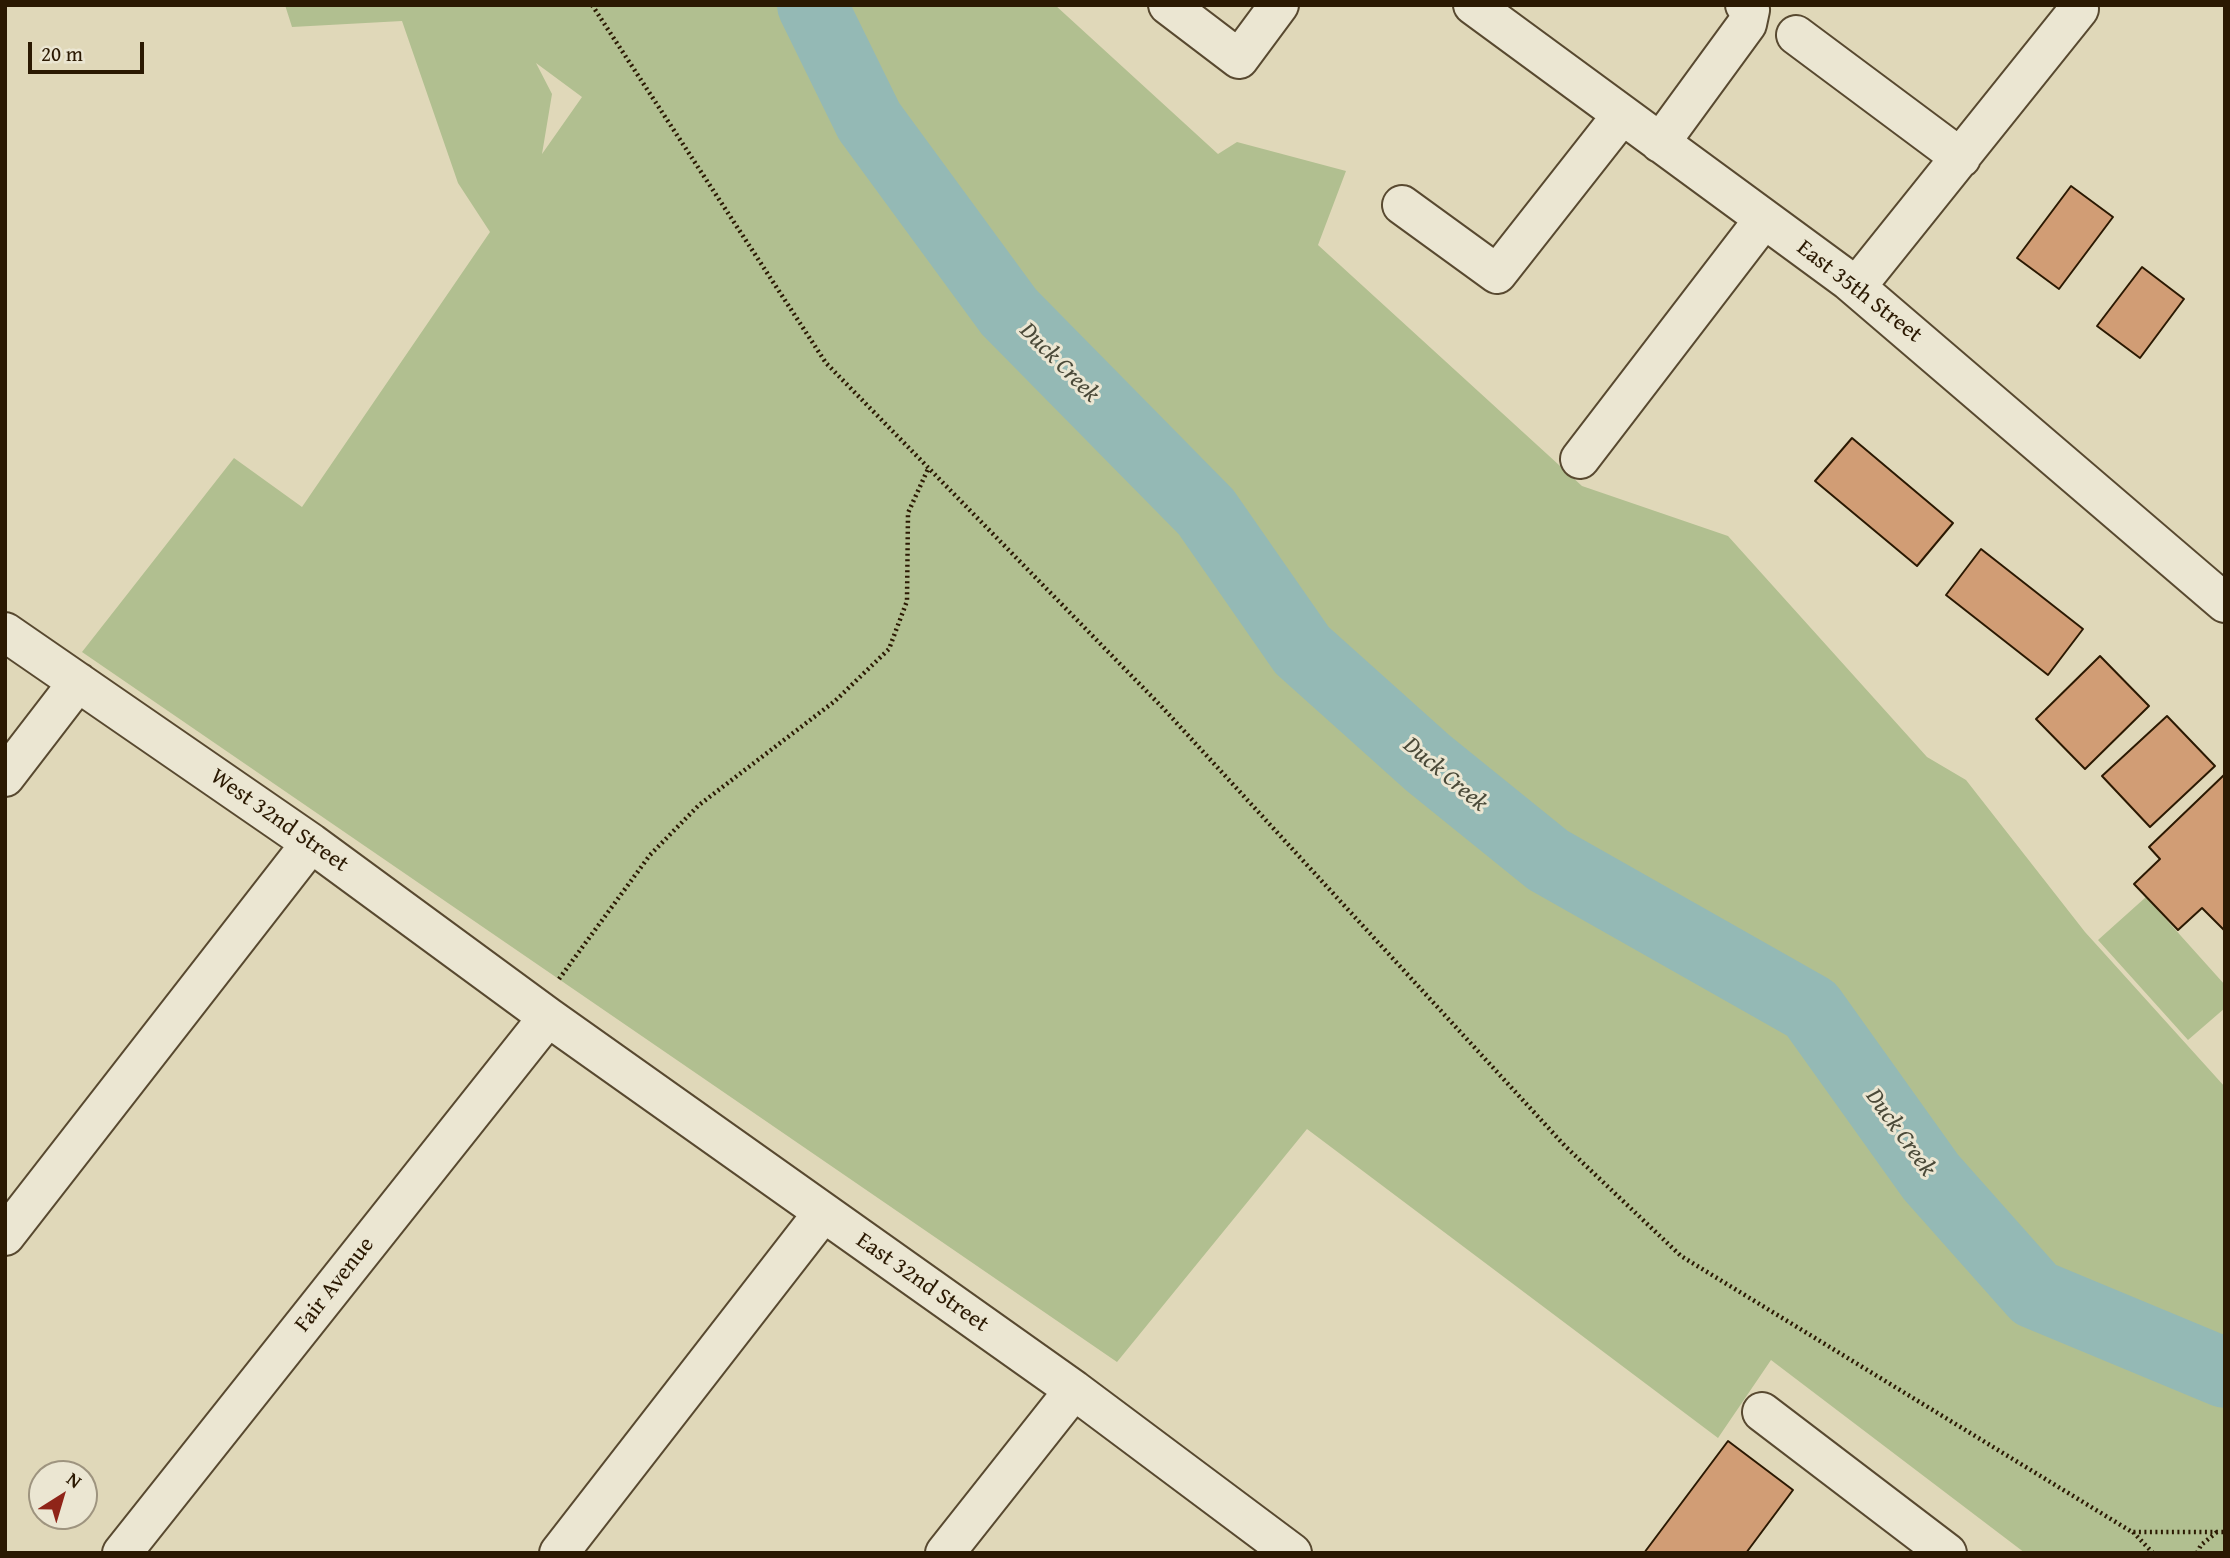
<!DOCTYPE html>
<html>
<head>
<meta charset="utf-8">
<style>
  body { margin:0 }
  #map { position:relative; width:2230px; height:1558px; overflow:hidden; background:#e0d8b9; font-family:"Gentium Book Plus",serif }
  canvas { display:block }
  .frame { position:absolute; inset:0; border:7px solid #2b1902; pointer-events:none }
  .north { position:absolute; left:28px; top:1460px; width:70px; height:70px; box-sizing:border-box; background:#ebe6d2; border:2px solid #9e947f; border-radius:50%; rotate:37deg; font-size:19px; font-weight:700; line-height:28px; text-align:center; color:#2b1902 }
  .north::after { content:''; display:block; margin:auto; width:24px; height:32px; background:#8f2418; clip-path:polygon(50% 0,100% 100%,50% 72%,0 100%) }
  .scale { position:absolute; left:28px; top:42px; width:116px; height:32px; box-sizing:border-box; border:4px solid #2b1902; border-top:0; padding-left:9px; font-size:21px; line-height:24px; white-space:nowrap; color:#2b1902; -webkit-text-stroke:5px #ebe6d2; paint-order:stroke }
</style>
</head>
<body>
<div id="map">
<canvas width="2230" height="1558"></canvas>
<div class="frame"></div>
<div class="north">N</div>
<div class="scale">20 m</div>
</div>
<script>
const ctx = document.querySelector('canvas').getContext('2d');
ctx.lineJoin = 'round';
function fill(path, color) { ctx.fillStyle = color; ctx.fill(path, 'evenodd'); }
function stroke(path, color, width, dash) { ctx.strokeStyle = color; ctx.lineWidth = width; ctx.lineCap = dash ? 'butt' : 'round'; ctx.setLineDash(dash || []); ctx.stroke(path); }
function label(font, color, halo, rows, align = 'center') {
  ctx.font = font + ' "Gentium Book Plus",serif'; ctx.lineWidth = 6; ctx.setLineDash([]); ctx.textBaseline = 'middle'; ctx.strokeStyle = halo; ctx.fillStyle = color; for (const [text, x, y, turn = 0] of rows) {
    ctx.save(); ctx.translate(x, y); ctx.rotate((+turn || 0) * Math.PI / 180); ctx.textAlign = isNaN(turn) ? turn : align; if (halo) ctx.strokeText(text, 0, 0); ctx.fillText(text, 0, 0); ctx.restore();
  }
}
const green = new Path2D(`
  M285,5H1055L1218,154L1237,142L1346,171L1318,245L1582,486L1728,536L1927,757L1966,780L2085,932L2225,1087V1553H2025L1771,1360L1718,1438L1307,1129L1117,1362L82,652L234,458L302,507L490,232L458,183L402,21L292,27ZM536,63L582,97L542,154L552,94Z
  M2146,897L2225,985V1008L2188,1040L2098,940Z`);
const river = new Path2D(`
  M812,5L869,121L1009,312L1206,512L1302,650L1428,763L1548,860L1811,1009L1931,1177L2035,1294L2225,1373`);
const building = new Path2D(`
  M2071,186L2113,217L2059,289L2017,258Z
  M2142,267L2184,299L2140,358L2097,326Z
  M1852,438L1953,523L1917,566L1815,481Z
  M1981,549L2083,629L2048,675L1946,595Z
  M2100,656L2149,706L2085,769L2036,719Z
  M2167,716L2215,766L2150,827L2102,776Z
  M2225,774V931L2202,908L2178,930L2134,884L2160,859L2149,847Z
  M1728,1441L1793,1490L1746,1553H1644Z`);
const path = new Path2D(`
  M592,5L826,363L1162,707L1565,1146L1681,1256L2132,1532H2225
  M559,979L650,855L699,805L835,701L889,649L907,601L908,513L928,469
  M2133,1532L2153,1553
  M2197,1553L2201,1545L2217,1532`);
const minor = new Path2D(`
  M1168,5L1239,59L1279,5
  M1473,5L1849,281L2225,603
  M1796,35L1961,158
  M1660,143L1747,24L1750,10L1745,5
  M1402,205L1497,274L1622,115
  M1856,287L2079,9
  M1580,459L1764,219
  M5,632L311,843L548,1017L1074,1390L1292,1553
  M5,777L78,682
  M5,1236L311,843
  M1762,1412L1947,1553
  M122,1553L548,1017
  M559,1553L823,1213
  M945,1553L1074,1390`);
const streetNames = [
  ["East 35th Street",1859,292,38],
  ["West 32nd Street",279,821,35],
  ["East 32nd Street",922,1283,35],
  ["Fair Avenue",335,1285,-52]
];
const waterNames = [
  ["Duck Creek",1059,363,45],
  ["Duck Creek",1445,775,40],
  ["Duck Creek",1900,1133,54]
];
fill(green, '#b1bf90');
stroke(river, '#94b9b5', 70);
fill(building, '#d19d75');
stroke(building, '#2b1902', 2);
stroke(minor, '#584930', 42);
stroke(path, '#2b1902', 4.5, [2, 3.5]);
stroke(minor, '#ebe6d2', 38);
label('23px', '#2b1902', '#ebe6d2', streetNames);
label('italic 24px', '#4a4938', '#ebe6d2', waterNames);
</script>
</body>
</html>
